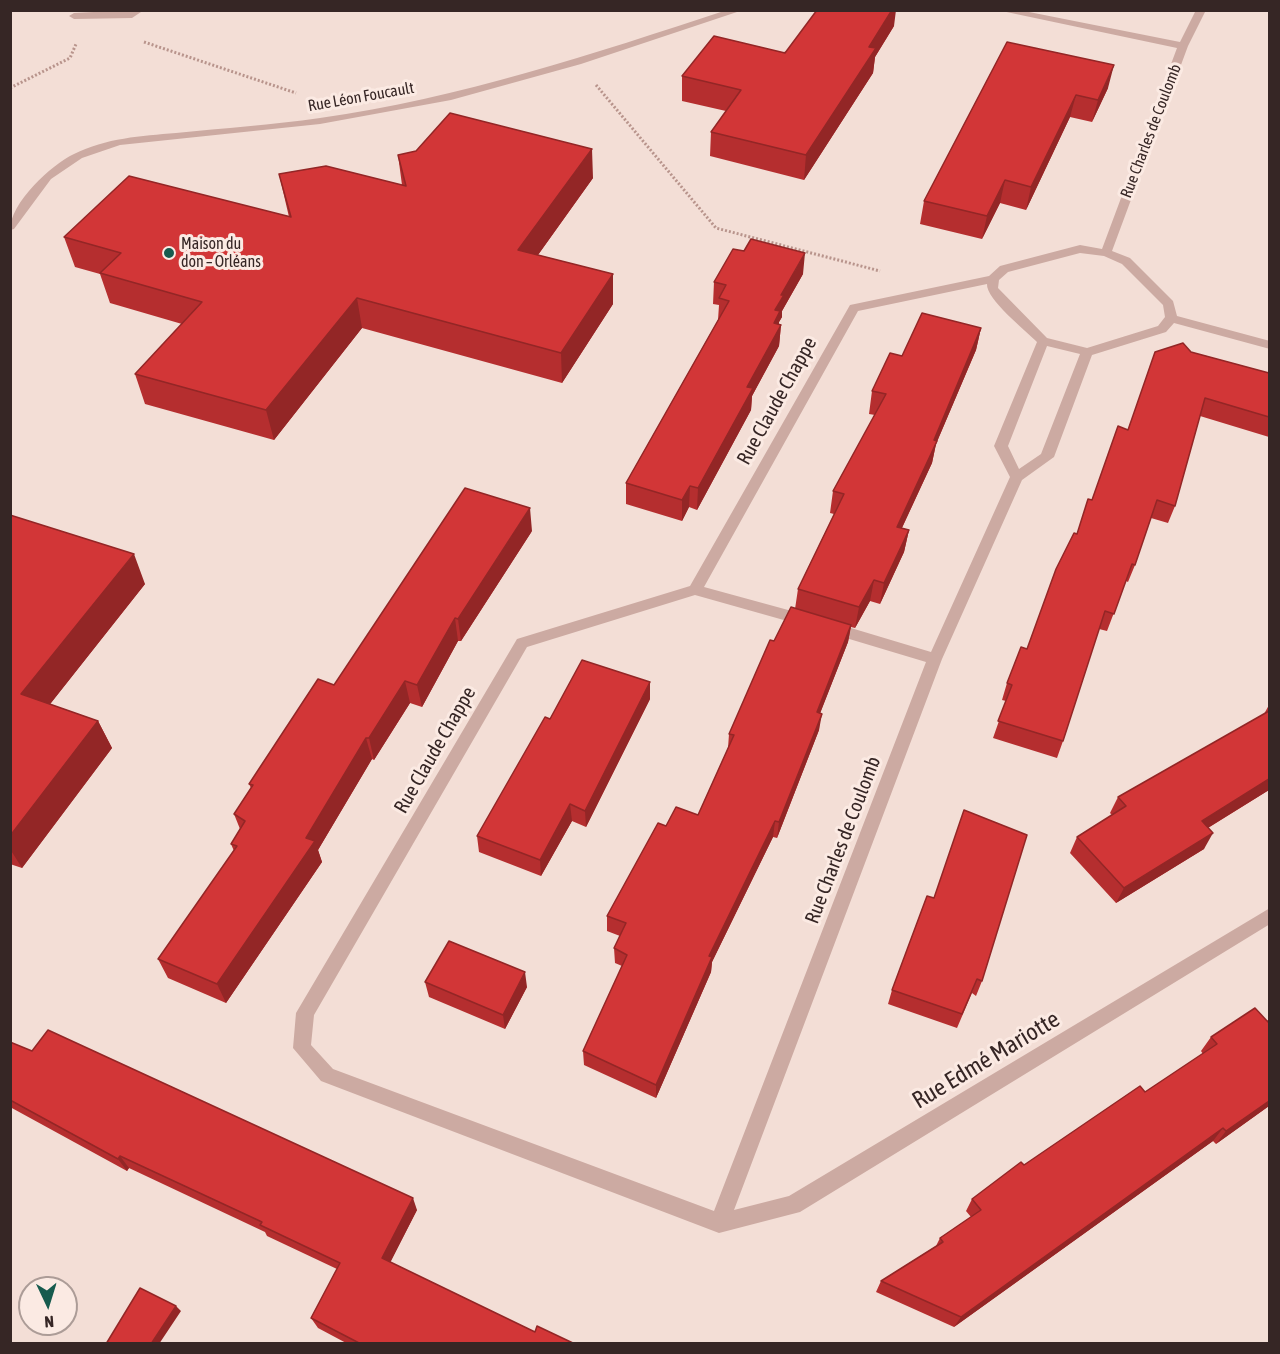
<!DOCTYPE html>
<html>
<head>
<meta charset="utf-8">
<style>
  body { margin:0 }
  #map { position:relative; width:1280px; height:1354px; overflow:hidden; background:#f3ded6; font-family:"Asap Condensed",sans-serif }
  canvas { display:block }
  .frame { position:absolute; inset:0; border:12px solid #362625; pointer-events:none }
  .north { position:absolute; left:18px; top:1276px; width:60px; height:60px; box-sizing:border-box; background:#fbeae3; border:2px solid #ac9c97; border-radius:50%; rotate:176deg; font-size:16px; font-weight:700; line-height:24px; text-align:center; color:#362625 }
  .north::after { content:''; display:block; margin:auto; width:21px; height:27px; background:#175b4e; clip-path:polygon(50% 0,100% 100%,50% 72%,0 100%) }
</style>
</head>
<body>
<div id="map">
<canvas width="1280" height="1354"></canvas>
<div class="frame"></div>
<div class="north">N</div>
</div>
<script>
const ctx = document.querySelector('canvas').getContext('2d');
ctx.lineJoin = 'round';
function stroke(path, color, width, dash) { ctx.strokeStyle = color; ctx.lineWidth = width; ctx.lineCap = dash ? 'butt' : 'round'; ctx.setLineDash(dash || []); ctx.stroke(path); }
function fill(path, color) { ctx.fillStyle = color; ctx.fill(path, 'evenodd'); }
function label(font, color, halo, rows, align = 'center') {
  ctx.font = font + ' "Asap Condensed",sans-serif'; ctx.lineWidth = 6; ctx.setLineDash([]); ctx.textBaseline = 'middle'; ctx.strokeStyle = halo; ctx.fillStyle = color; for (const [text, x, y, turn = 0] of rows) {
    ctx.save(); ctx.translate(x, y); ctx.rotate((+turn || 0) * Math.PI / 180); ctx.textAlign = isNaN(turn) ? turn : align; if (halo) ctx.strokeText(text, 0, 0); ctx.fillText(text, 0, 0); ctx.restore();
  }
}
const path = new Path2D(`
  M144,42L296,93
  M596,85L716,228L880,271
  M10,88L70,58L76,44`);
const minor = new Path2D(`
  M132,10H144L132,18L74,19L69,16L74,13Z
  M727,10H743L581,64L451,100L320,124L120,145L82,158L51,179L14,229L10,230C10,203 51,165 74,154C106,138 141,136 176,133C224,128 272,125 320,118C460,98 593,54 727,10Z
  M997,10H1019L1180,42L1196,10H1206L1188,46L1112,251L1130,258L1173,301L1177,316L1270,341V349L1174,323L1166,332L1092,355L1054,457L1022,480L942,659L734,1210L789,1196L1270,908V924L800,1212L719,1233L321,1081L293,1048L296,1013L517,639L690,586L850,305L989,276L1000,266L1080,245L1102,249L1177,48ZM1080,253L1104,256L1122,264L1163,305L1165,317L1158,326L1087,348L1047,338L998,288L999,280L1008,272ZM987,284C986,299 1025,330 1037,342L994,446L1010,477L931,652L831,622L824,628L826,632L926,662L714,1211L333,1069L311,1045L314,1015L527,647L695,595L805,626L810,624L812,620L810,616L704,587L858,311ZM1047,346L1080,354L1041,454L1019,469L1008,446Z`);
const wall = new Path2D(`
  M894,26L875,57L873,73L804,180L710,156L711,132L726,111L682,101V76Z
  M1007,42L1108,88L1092,122L1070,117L1026,210L1000,203L982,239L920,224L924,201Z
  M398,155L593,178L538,255L613,274V304L562,383L362,328L274,440L145,404L135,374L182,324L110,303L100,274L75,267L64,237L289,217L279,174L402,185Z
  M803,274L782,311V317L779,322V324L781,325L779,346L752,396L751,410L697,510L689,507L682,521L626,504V483L718,320L719,305L713,304L714,282Z
  M981,328L976,350L936,444L932,463L902,528L909,530L904,552L880,604L870,601L855,628L851,627L848,642L820,713L819,730L777,838L773,837L712,962L711,972L656,1098L584,1065L583,1051L622,966L615,963L614,948L620,936L607,931V916L666,826L698,815L728,748L729,734L774,641L795,609L798,589L834,514L830,513L833,491L875,415L869,414L872,391L902,356Z
  M1191,352L1269,373V437L1200,416L1175,506L1168,523L1151,518L1135,565L1128,582L1126,581L1107,631L1099,629L1063,741L1057,758L993,738L1006,701L1002,700L1007,683L1027,649L1092,500L1128,429Z
  M10,515L145,584L50,704L98,721L112,748L22,868L10,864Z
  M532,531L461,641H458L422,707L410,703L374,760L372,759L318,850L322,862L226,1003L168,978L158,959L234,851L231,844L240,829L234,814L251,788L249,784L334,685Z
  M650,699L586,827L572,821L541,876L479,852L477,836L550,719Z
  M1269,705V790L1208,828L1204,849L1116,903L1070,853L1077,837L1112,815L1110,813L1118,797L1264,714Z
  M927,896L982,981L976,996L972,993L957,1028L888,1004L892,990Z
  M425,982L527,987L505,1029L429,997Z
  M1269,1020V1106L1216,1144L1213,1141L954,1327L876,1292L881,1281L936,1246L940,1238L971,1217L966,1211L972,1199L1024,1165L1145,1092L1203,1054L1201,1051L1211,1037Z
  M10,1042L417,1210L390,1262L535,1332L575,1344H348L318,1328L311,1318L337,1269L267,1236L265,1232L129,1168L127,1171L10,1107Z`);
const shadedWall = new Path2D(`
  M892,10H896L894,26L875,57L873,73L804,180L806,155L869,47Z
  M1114,65L1108,88L1092,122L1098,100Z
  M1076,95L1070,117L1026,210L1031,187Z
  M592,149L593,178L520,280L518,250Z
  M1005,180L1000,203L982,239L987,216Z
  M805,253L803,274L782,311V317L779,322L778,330L781,325L779,346L752,396L751,410L697,510L698,488L747,387L781,295Z
  M613,274V304L562,383L561,353Z
  M357,298L362,328L274,440L266,410Z
  M981,328L976,350L936,444L932,463L892,549L897,527Z
  M690,486L689,507L682,521V500Z
  M530,508L532,531L461,641L458,619Z
  M909,530L904,552L880,604L884,583Z
  M134,554L145,584L36,722L21,694Z
  M874,580L870,601L855,628L859,607Z
  M455,618L458,641L422,707L417,685Z
  M851,625L848,642L814,729L817,712Z
  M405,681L410,703L374,760L369,738Z
  M650,682V699L586,827L585,811Z
  M822,714L819,730L777,838L779,822Z
  M98,721L112,748L22,868L10,849V836Z
  M366,738L372,759L318,850L322,862L226,1003L217,984Z
  M1269,779V790L1193,837L1202,821Z
  M570,804L572,821L541,876L540,860Z
  M775,821L773,837L712,962L711,972L656,1098V1085L709,956Z
  M1213,833L1204,849L1116,903L1124,888Z
  M525,972L527,987L505,1029L503,1015Z
  M1269,1101V1106L1216,1144L1226,1131Z
  M1223,1128L1213,1141L954,1327L961,1317Z
  M120,1156L129,1168L127,1171L118,1159Z
  M413,1198L417,1210L387,1269L382,1258Z
  M176,1306L181,1311L159,1344H151Z`);
const building = new Path2D(`
  M817,10H892L869,47L876,48L806,155L711,132L741,90L682,76L714,36L785,53Z
  M1007,42L1114,65L1098,100L1076,95L1031,187L1005,180L987,216L924,201Z
  M450,113L592,149L518,250L613,274L561,353L357,298L266,410L135,374L202,302L100,273L121,253L64,237L129,176L291,217L279,174L326,166L406,186L398,155L416,151Z
  M751,239L805,253L781,295H784L775,310L780,311L774,323L781,325L747,387L753,388L698,488L690,486L682,500L626,483L729,301L719,298L726,285L714,282L733,249L744,251Z
  M922,313L981,328L934,440L937,441L897,527L909,530L884,583L874,580L859,607L798,589L844,494L833,491L886,394L872,391L890,353L902,356Z
  M1183,343L1191,352L1269,373V417L1205,398L1175,506L1157,500L1135,565L1132,564L1114,614L1105,611L1063,741L998,721L1012,685L1007,683L1021,647L1027,649L1056,569L1074,533L1077,534L1088,499L1092,500L1118,426L1128,430L1155,352Z
  M465,488L530,508L458,619L455,618L417,685L405,681L369,738H366L306,838L315,841L217,984L158,959L237,846L231,844L245,821L234,814L253,785L249,784L318,679L334,685Z
  M10,515L134,554L21,694L98,721L10,836Z
  M791,607L851,625L817,712L822,714L779,822L775,821L709,956L712,957L656,1085L583,1051L627,955L614,948L626,923L607,916L658,823L666,826L676,807L698,815L734,735L729,734L770,640L774,641Z
  M582,660L650,682L585,811L570,804L540,860L477,836L545,717L550,719Z
  M1269,711V779L1202,821L1213,833L1124,888L1077,837L1126,806L1118,797Z
  M964,810L1027,835L982,981L977,979L962,1014L892,990L927,896L934,898Z
  M449,941L525,972L503,1015L425,982Z
  M1255,1008L1268,1022L1269,1020V1101L1226,1131L1223,1128L961,1317L881,1281L943,1242L940,1238L981,1210L972,1199L1021,1162L1024,1165L1140,1086L1145,1092L1217,1044L1211,1037Z
  M48,1030L413,1198L382,1258L535,1332L537,1326L575,1344H361L311,1318L340,1263L260,1225L262,1222L120,1156L118,1159L10,1100V1042L32,1051Z
  M140,1288L176,1306L151,1344H106Z`);
const markers = [
  [169,253,6,"#175b4e"]
];
const farStreetnames = [
  ["Rue Léon Foucault",361,97,-10],
  ["Rue Charles de Coulomb",1151,131,-69]
];
const farPoinames = [
  ["Maison du",181,244],
  ["don – Orléans",181,262]
];
const streetNames = [
  ["Rue Claude Chappe",777,401,-61],
  ["Rue Claude Chappe",435,750,-60],
  ["Rue Charles de Coulomb",843,840,-69]
];
const nearStreetnames = [
  ["Rue Edmé Mariotte",986,1060,-31]
];
stroke(path, '#b8948c', 3, [2, 2]);
fill(minor, '#ccaaa2');
fill(wall, '#b52e2f');
fill(shadedWall, '#932626');
fill(building, '#d23637');
stroke(building, '#932626', 1.5);
for (const [x, y, r, color] of markers) { const dot = new Path2D(); dot.arc(x, y, r, 0, 2 * Math.PI); ctx.fillStyle = color; ctx.fill(dot); stroke(dot, '#fbeae3', 2); }
label('16px', '#362625', '#fbeae3', farStreetnames);
label('16px', '#362625', '#fbeae3', farPoinames, 'left');
label('20px', '#362625', '#fbeae3', streetNames);
label('24px', '#362625', '#fbeae3', nearStreetnames);
</script>
</body>
</html>
